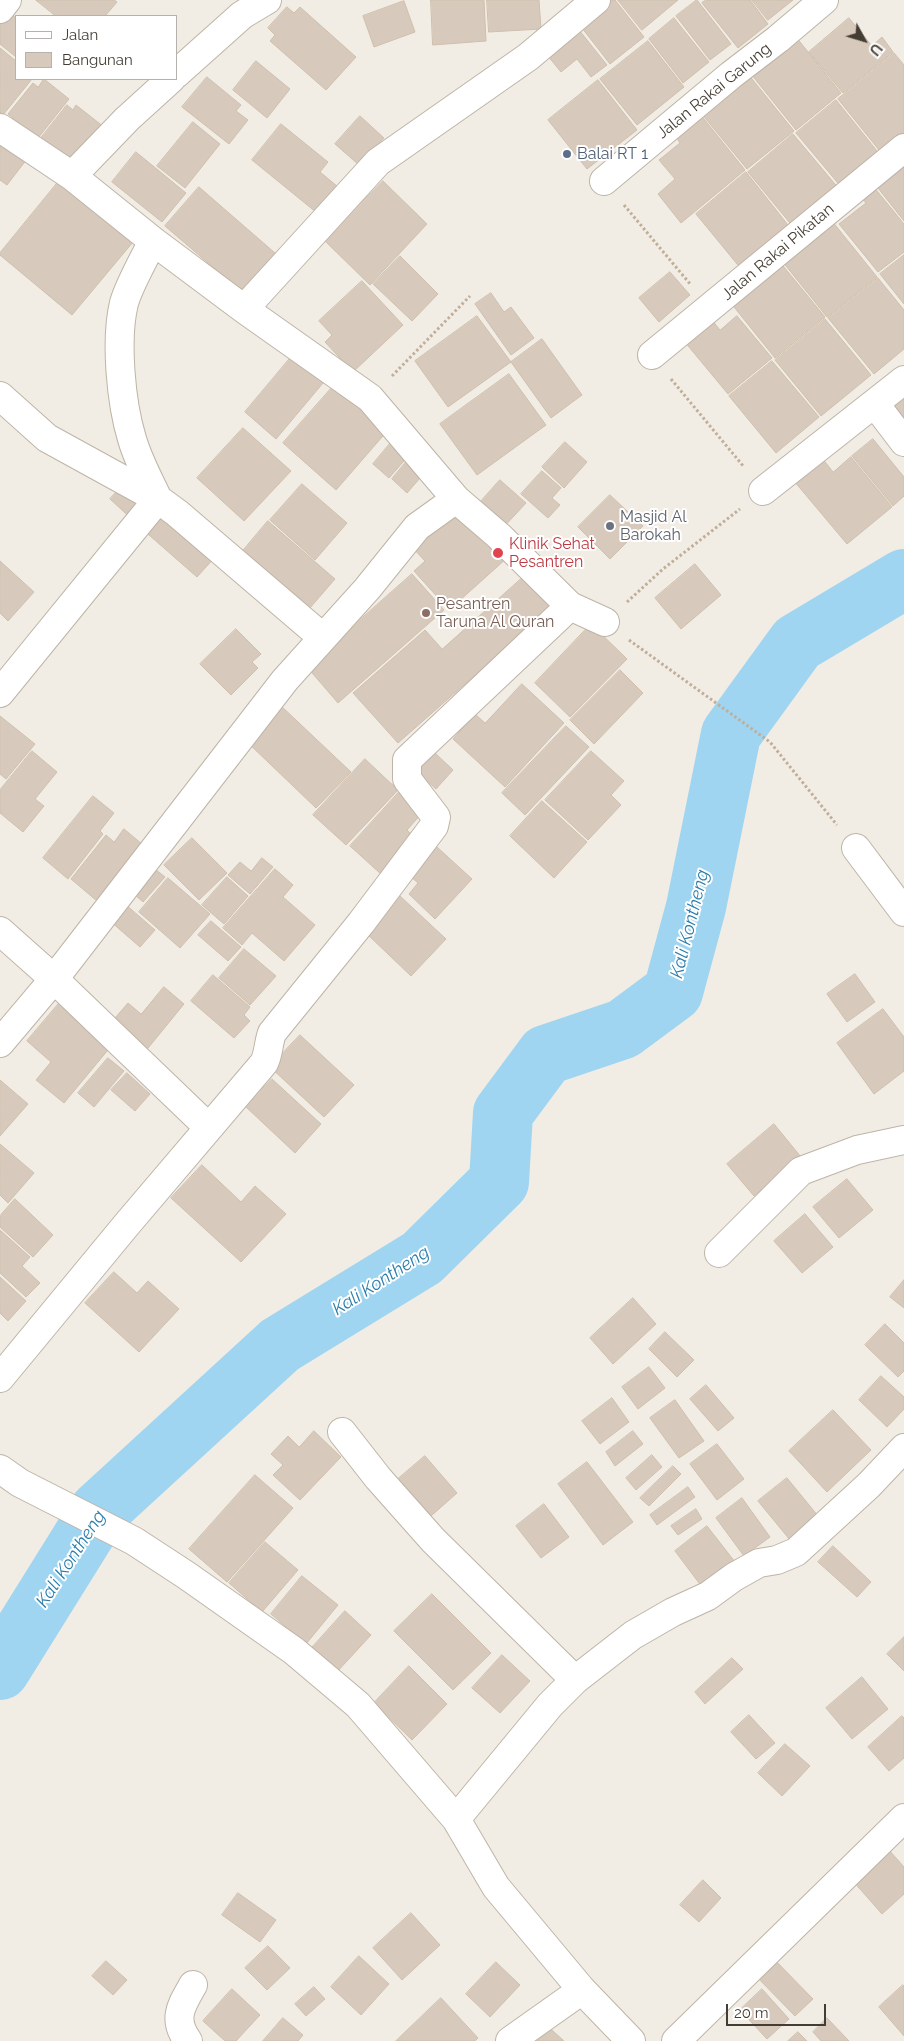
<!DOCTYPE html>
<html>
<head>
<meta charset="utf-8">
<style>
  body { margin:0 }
  #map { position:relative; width:904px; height:2041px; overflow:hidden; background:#f2ede4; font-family:Raleway,sans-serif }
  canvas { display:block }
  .legend { position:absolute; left:15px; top:15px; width:162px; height:65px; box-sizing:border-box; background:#fff; border:1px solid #b4b1ae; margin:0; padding:6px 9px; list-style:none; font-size:15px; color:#443d34 }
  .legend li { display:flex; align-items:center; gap:10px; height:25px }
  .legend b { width:25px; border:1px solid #b4b1ae }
  .north { position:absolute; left:839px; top:15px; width:50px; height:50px; -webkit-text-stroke:4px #fff; paint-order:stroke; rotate:129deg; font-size:14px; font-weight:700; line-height:20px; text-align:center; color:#443d34 }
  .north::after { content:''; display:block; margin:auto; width:18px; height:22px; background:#443d34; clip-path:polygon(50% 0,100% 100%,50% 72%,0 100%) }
  .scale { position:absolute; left:726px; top:2004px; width:100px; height:22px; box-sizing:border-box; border:2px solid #443d34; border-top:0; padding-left:6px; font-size:15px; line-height:18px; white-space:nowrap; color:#443d34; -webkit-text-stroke:4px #fff; paint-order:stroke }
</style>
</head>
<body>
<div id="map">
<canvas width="904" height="2041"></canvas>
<ul class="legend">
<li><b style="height:6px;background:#fff"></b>Jalan</li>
<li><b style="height:14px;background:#d7cabc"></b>Bangunan</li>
</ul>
<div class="north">U</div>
<div class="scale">20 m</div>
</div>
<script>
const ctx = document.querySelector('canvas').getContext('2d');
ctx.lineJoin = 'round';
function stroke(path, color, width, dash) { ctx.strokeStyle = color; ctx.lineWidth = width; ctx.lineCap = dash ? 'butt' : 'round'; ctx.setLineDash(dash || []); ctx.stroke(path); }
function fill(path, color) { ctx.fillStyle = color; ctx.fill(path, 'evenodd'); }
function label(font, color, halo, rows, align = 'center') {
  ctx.font = font + ' Raleway,sans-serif'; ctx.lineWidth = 4; ctx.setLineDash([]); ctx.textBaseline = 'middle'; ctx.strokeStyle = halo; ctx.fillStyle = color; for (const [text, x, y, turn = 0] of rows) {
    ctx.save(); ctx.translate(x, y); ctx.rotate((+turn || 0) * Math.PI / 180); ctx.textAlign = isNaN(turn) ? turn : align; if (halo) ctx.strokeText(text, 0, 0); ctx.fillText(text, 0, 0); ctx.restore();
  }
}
const river = new Path2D(`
  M0,1670L99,1511L280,1345L422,1258L499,1182L503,1113L546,1055L623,1029L673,992L696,907L731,734L797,643L904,579`);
const building = new Path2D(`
  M36,0H114L117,2L105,16H56Z
  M431,0H484L486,41L433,45Z
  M487,0H539L541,29L489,32Z
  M599,0H615L644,37L610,64L575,19Z
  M618,0H678L642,30Z
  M697,0L731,44L710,60L676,16Z
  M706,0H750L768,24L738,48L702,3Z
  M752,0H793L768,20Z
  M404,1L415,32L374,47L363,16Z
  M287,7L294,13L300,7L356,57L326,90L270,41L275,35L268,28Z
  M5,9L16,18V57L0,44V15Z
  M674,18L709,62L683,83L649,39Z
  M849,18L872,46L882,37L893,52L843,93L809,52Z
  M575,25L607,65L591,77L577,59L561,72L543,50Z
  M796,37L841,93L796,130L751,74Z
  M648,41L684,87L637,125L600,79Z
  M0,48L16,61V79H32L3,115L0,112Z
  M894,53L904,65V138L883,155L838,99Z
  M256,61L290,89L267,118L233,90Z
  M748,74L794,131L747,169L701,113Z
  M207,77L241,105L236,111L248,120L229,144L182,107Z
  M44,79L69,99L38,138L8,114L33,83L38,87Z
  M598,80L637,130L587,169L548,120Z
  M836,100L881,156L842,188L796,133Z
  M67,105L73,110L76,105L104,127L73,165L41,138Z
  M700,114L745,170L681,223L658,194L675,179L659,160L680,143L675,135Z
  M360,116L384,138L359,165L335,144Z
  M193,122L220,144L185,188L157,166Z
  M281,124L328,162L320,172L343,191L322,217L252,160Z
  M793,134L840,190L794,228L748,172Z
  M0,139L27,159L7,185L0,180Z
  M136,152L186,193L162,222L112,182Z
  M904,160V221L874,183Z
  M746,172L792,230L742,270L696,214Z
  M59,181L133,242L72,315L0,255V253Z
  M383,181L427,224L370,285L325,241Z
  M873,186L904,224V252L878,272L839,224L866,203L860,196Z
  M199,187L275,253L242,292L165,226Z
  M832,221L877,277L827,317L782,261Z
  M904,255V304L880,274Z
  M400,256L438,294L412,321L373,284Z
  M779,261L825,317L775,358L730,302Z
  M670,272L690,295L659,322L639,298Z
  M878,278L904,310V349L874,374L828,318Z
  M362,281L403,325L353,372L325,342L332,335L319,321Z
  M491,293L504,312L511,307L534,338L511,355L475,304Z
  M477,316L511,362L448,407L415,361Z
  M737,316L772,358L728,394L684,341L711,319L720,330Z
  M825,319L871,375L821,416L775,360Z
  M542,339L582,395L551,418L511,362Z
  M292,356L323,383L276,439L245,412Z
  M772,361L819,417L776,453L729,396Z
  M509,374L546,425L477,475L440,424Z
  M336,383L389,429L336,490L283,443Z
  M904,394V432L885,409Z
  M243,428L291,471L244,521L197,478Z
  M873,439L904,477V496L893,506L852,456Z
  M393,440L410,454L389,478L373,464Z
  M565,442L587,462L564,488L542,467Z
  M411,456L427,470L407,493L392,479Z
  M851,457L892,507L847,544L794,481L822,458L833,472Z
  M542,471L561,488L552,498L560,505L548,518L521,494Z
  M500,480L526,503L501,530L476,507Z
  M126,482L151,504L135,522L110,499Z
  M302,484L347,523L315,560L270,520Z
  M610,495L643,526L610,559L578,527Z
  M461,505L507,558L449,610L414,571L425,561L412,547Z
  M160,507L215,557L197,577L141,528Z
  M268,521L335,579L309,609L242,552Z
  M0,561L34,592L8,621L0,613Z
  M695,564L721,595L681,629L655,598Z
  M531,570L559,601L398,743L353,693L425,630L442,649Z
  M412,574L444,610L338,703L307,667Z
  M591,624L627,659L570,717L535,683Z
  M236,629L261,654L252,662L258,668L231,695L200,664Z
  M620,670L643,693L594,744L570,720Z
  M522,684L564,723L505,787L453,739L475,714L485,723Z
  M279,704L351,772L316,808L245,740Z
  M0,716L35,744L6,779L0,774Z
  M566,726L589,747L525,815L502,793Z
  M32,751L57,772L35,799L44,806L23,832L0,813V790Z
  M591,751L624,781L611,795L621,805L588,840L545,800Z
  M434,752L453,770L436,789L416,771Z
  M365,759L398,790L346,845L313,815Z
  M400,791L423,812L407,830L416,839L382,875L350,846Z
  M93,796L114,813L100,831L103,834L68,879L43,858Z
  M542,801L587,842L554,878L510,836Z
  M124,829L142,844L97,901L71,879L106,835L114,842Z
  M192,838L227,873L199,900L164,865Z
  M437,847L472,879L435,919L409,894L418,883L410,876Z
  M262,858L273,867L250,894L228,875L240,862L251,871Z
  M155,869L165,877L143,902L134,894Z
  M275,869L293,885L283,897L315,925L284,961L252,933L242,945L223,928Z
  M227,877L248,896L224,924L202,905Z
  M168,878L210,914L180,948L139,912Z
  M400,896L446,939L411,976L366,933Z
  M125,904L155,930L140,947L110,921Z
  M211,921L241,947L228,961L198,935Z
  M244,949L276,976L250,1005L219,978Z
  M855,974L875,1002L847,1022L827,994Z
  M213,975L250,1007L244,1015L250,1021L234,1038L191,1001Z
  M164,987L184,1004L144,1053L109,1025L128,1003L141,1014Z
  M61,1001L113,1044L64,1103L36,1080L51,1062L27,1041Z
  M883,1009L904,1037V1071L874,1094L837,1043Z
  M300,1035L354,1085L324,1117L270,1067Z
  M108,1058L124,1071L94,1107L78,1093Z
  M127,1073L150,1094L135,1111L111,1090Z
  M272,1079L321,1124L295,1153L246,1107Z
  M0,1080L28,1104L0,1136Z
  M774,1124L801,1157L754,1196L727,1164Z
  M0,1144L34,1173L8,1203L0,1195Z
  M202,1165L241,1202L255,1186L286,1214L241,1262L171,1198Z
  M847,1179L873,1210L839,1238L813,1207Z
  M15,1199L53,1235L33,1257L0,1227V1216Z
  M805,1214L833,1247L802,1273L774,1241Z
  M0,1230L30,1257L22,1266L40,1283L26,1297L0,1273Z
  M114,1272L137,1293L148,1281L179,1309L139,1352L85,1303Z
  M0,1277L26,1301L8,1321L0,1313Z
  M904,1280V1308L890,1297Z
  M633,1298L656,1324L613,1364L590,1338Z
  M885,1324L904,1343V1371L898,1377L865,1345Z
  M665,1332L694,1360L677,1377L649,1349Z
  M649,1367L665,1388L638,1409L622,1387Z
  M881,1376L904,1397V1409L887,1427L859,1400Z
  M706,1385L734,1418L718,1431L690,1399Z
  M612,1398L629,1422L600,1444L582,1421Z
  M675,1400L704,1441L679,1458L650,1418Z
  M833,1410L871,1450L827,1492L789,1451Z
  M314,1431L341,1457L300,1500L273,1475L283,1465L271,1454L288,1436L299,1447Z
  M633,1431L643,1444L615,1466L606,1452Z
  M717,1444L744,1479L717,1500L690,1464Z
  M652,1455L662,1467L636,1490L626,1478Z
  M425,1456L457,1493L431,1516L398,1479Z
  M587,1462L633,1522L603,1545L558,1484Z
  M673,1466L681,1474L649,1506L640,1498Z
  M255,1475L293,1508L227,1582L189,1549Z
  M787,1478L818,1516L790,1540L758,1501Z
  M688,1487L695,1497L657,1525L650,1515Z
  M742,1498L770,1537L744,1556L716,1518Z
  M544,1504L569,1537L541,1558L516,1526Z
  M696,1509L702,1519L678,1535L671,1526Z
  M707,1526L735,1562L702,1587L675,1551Z
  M265,1542L298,1570L262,1612L229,1583Z
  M833,1546L871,1582L857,1597L818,1562Z
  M302,1576L338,1605L306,1644L271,1614Z
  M432,1594L491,1653L453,1690L394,1631Z
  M345,1611L371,1635L335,1674L309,1651Z
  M904,1637V1671L887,1654Z
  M502,1655L530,1681L500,1713L472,1688Z
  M732,1658L743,1669L705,1704L695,1692Z
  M409,1666L447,1704L412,1740L374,1703Z
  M862,1677L888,1709L852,1739L826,1708Z
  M749,1715L775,1743L756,1759L731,1732Z
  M902,1716L904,1718V1758L889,1771L868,1747Z
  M785,1744L810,1766L782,1796L758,1773Z
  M888,1849L904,1867V1894L882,1914L853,1881Z
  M703,1880L721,1898L699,1922L680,1905Z
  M238,1893L276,1920L260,1942L222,1915Z
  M411,1913L440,1945L402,1980L373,1948Z
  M268,1946L290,1968L267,1990L245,1968Z
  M769,1954L813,1999L795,2016L752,1972Z
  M359,1956L389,1984L361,2015L331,1987Z
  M106,1961L127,1980L113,1995L92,1976Z
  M496,1962L520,1985L490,2017L466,1994Z
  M903,1985L904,1986V2036L879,2007Z
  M314,1987L325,1999L306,2016L295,2004Z
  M232,1989L260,2015L236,2041H225L203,2021Z
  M762,1989L789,2019L767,2039L740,2010Z
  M441,1998L478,2038L475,2041H396Z
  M283,2018L303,2035L298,2041H263Z
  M827,2018L849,2041H821L813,2032Z
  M542,2021L564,2041H525Z
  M798,2032L807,2041H788Z`);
const path = new Path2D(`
  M624,205L691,285
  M392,376L470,296
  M671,379L744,467
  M627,602L663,569L740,509
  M629,640L770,742L837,825`);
const minor = new Path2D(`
  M0,9L7,0
  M176,74L242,15L267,0
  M0,128L72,176L153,241L244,309L370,398L456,499L499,536L570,606L605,622
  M72,176L127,119L171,79
  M604,181L731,75L778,39L824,0
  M153,241C144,259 129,285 124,303C115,340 121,403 132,439C138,460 149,480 158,499
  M244,309L378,162L528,57L596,0
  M652,355L904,148
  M0,396L47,438L158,499L177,513L322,637
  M875,404L904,442
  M763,491L904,380
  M0,693L158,499
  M856,848L904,912
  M0,931L54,979L208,1127
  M0,1043L54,979L285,680L367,589L417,527L456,499
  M719,1253L801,1171L857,1150L904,1140
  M0,1378L128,1223L264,1063C269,1053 268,1044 272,1033L361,923L434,826L436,817L407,779V760L570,606
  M342,1432L378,1478L433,1540L575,1680
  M0,1469L20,1483L134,1541L186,1575L294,1651L358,1705L456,1819L496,1887L582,1990L631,2041
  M456,1819L550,1705L575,1680L633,1635L673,1612L708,1596L734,1577L759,1563L777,1560L796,1552L869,1485L904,1448
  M188,2041C172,2019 181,2006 193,1985
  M510,2041L582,1990
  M676,2041L904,1818`);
const markers = [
  [567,154,5,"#5c6f8a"],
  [610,526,5,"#6b7280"],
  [498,553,6,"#e0444e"],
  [426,613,5,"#8d6e63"]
];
const streetNames = [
  ["Jalan Rakai Garung",714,91,-39],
  ["Jalan Rakai Pikatan",778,252,-40]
];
const serviceNames = [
  ["Balai RT 1",577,154]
];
const worshipNames = [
  ["Masjid Al",620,517],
  ["Barokah",620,535]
];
const healthNames = [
  ["Klinik Sehat",509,544],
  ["Pesantren",509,562]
];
const educationNames = [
  ["Pesantren",436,604],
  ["Taruna Al Quran",436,622]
];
const waterNames = [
  ["Kali Kontheng",690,924,-76],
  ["Kali Kontheng",381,1281,-33],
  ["Kali Kontheng",71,1559,-57]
];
stroke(river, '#9fd5f1', 60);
fill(building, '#d7cabc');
stroke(building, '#cfbfac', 1);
stroke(minor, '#beb4a7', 30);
stroke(path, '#c0ae98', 3, [2.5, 2.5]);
stroke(minor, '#fff', 28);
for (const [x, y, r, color] of markers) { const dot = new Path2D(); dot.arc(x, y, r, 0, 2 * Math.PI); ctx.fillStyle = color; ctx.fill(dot); stroke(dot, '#fff', 2); }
label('16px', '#443d34', '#fff', streetNames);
label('16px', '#4e5e75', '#fff', serviceNames, 'left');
label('16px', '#5b616d', '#fff', worshipNames, 'left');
label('16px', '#be3a42', '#fff', healthNames, 'left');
label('16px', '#785e54', '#fff', educationNames, 'left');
label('italic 18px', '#2b7da9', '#fff', waterNames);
</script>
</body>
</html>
